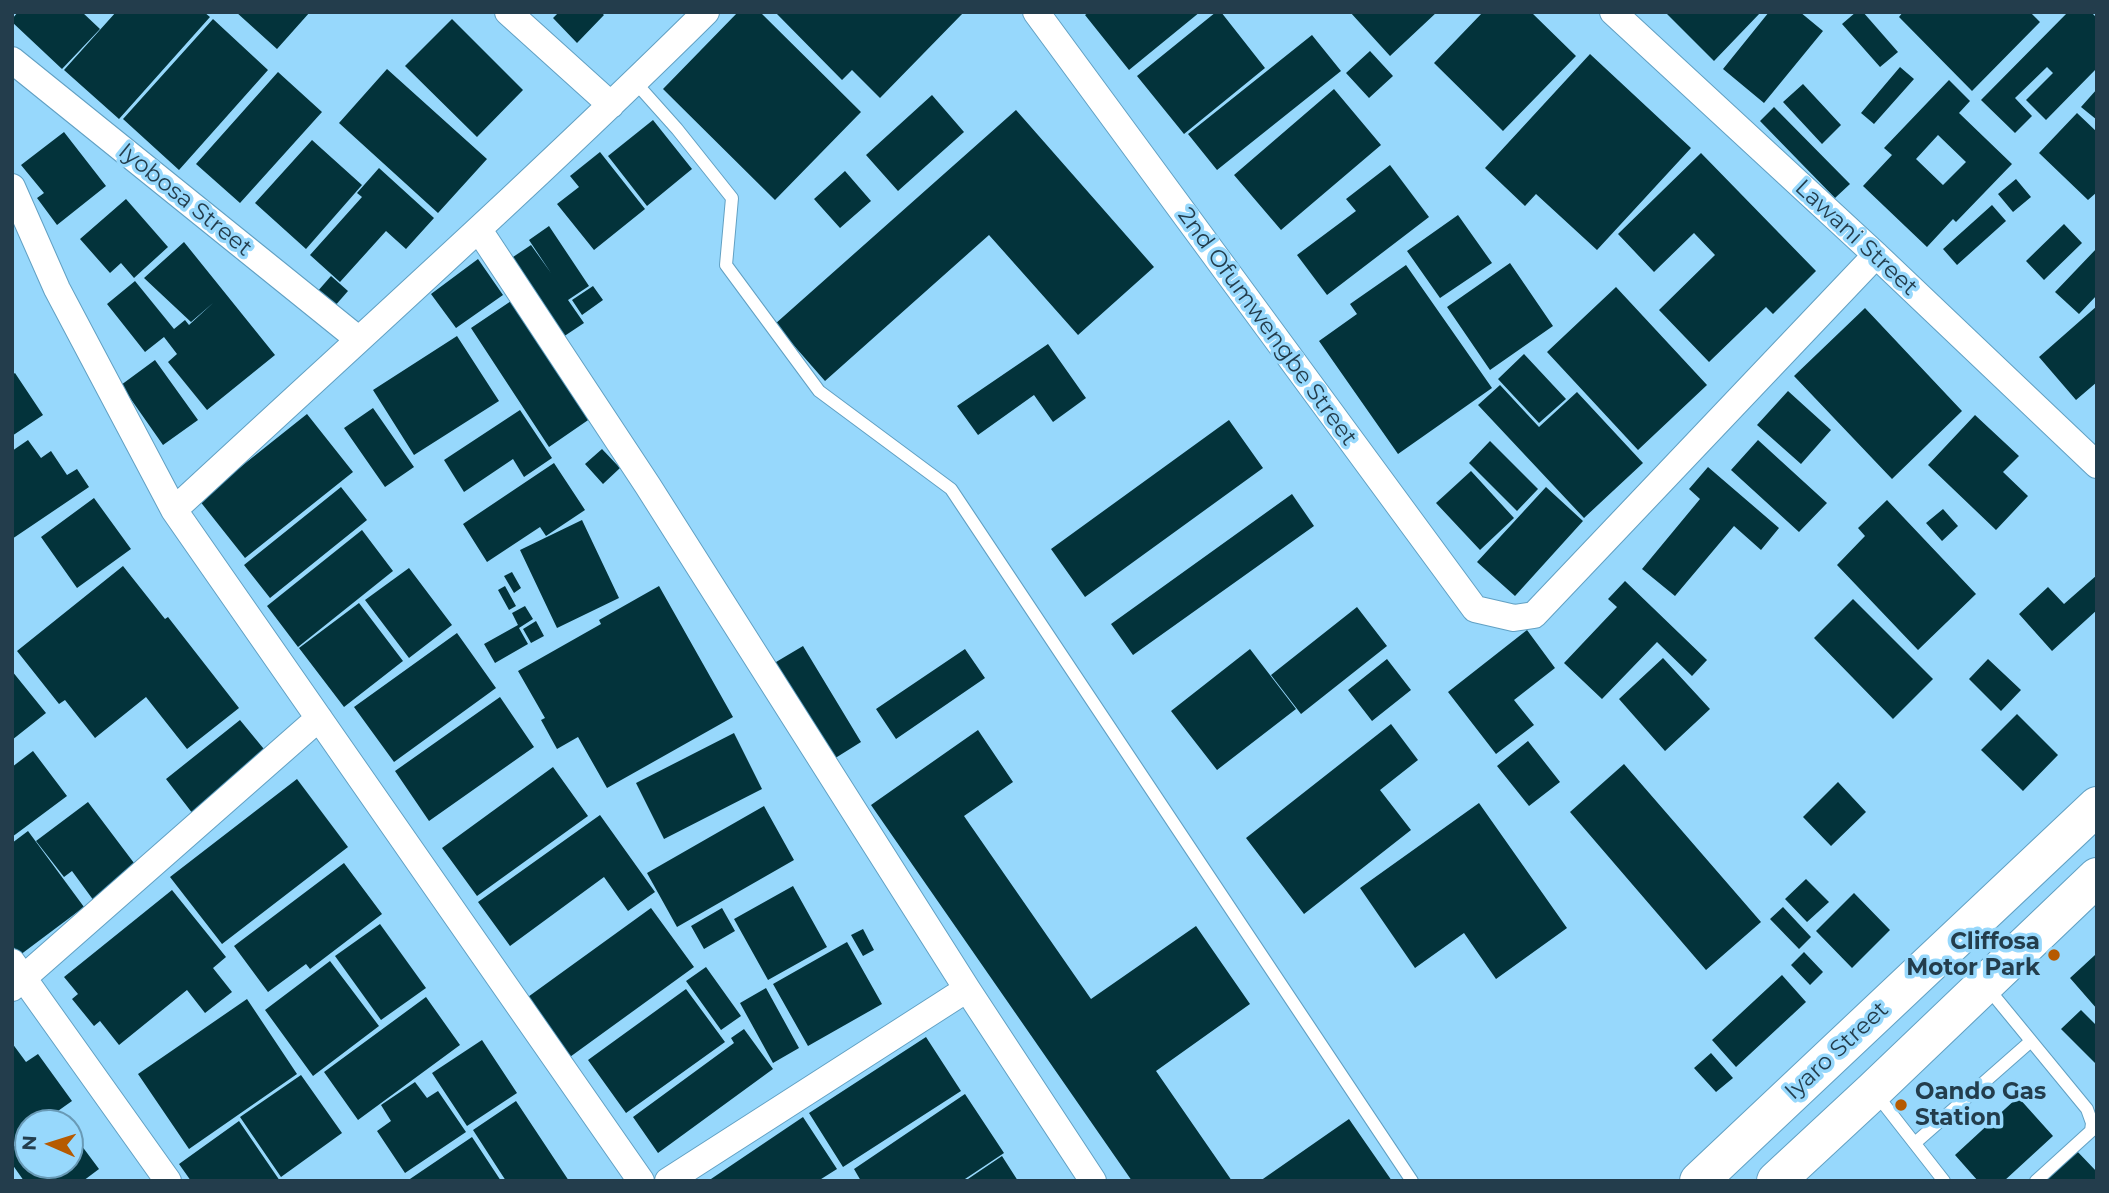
<!DOCTYPE html>
<html>
<head>
<meta charset="utf-8">
<style>
  body { margin:0 }
  #map { position:relative; width:2109px; height:1193px; overflow:hidden; background:#97d8fc; font-family:Montserrat,sans-serif }
  canvas { display:block }
  .frame { position:absolute; inset:0; border:14px solid #233d4c; pointer-events:none }
  .north { position:absolute; left:14px; top:1109px; width:70px; height:70px; box-sizing:border-box; background:#97d8fc; border:2px solid #699ab6; border-radius:50%; rotate:273deg; font-size:19px; font-weight:700; line-height:28px; text-align:center; color:#233d4c }
  .north::after { content:''; display:block; margin:auto; width:24px; height:32px; background:#b65a00; clip-path:polygon(50% 0,100% 100%,50% 72%,0 100%) }
</style>
</head>
<body>
<div id="map">
<canvas width="2109" height="1193"></canvas>
<div class="frame"></div>
<div class="north">N</div>
</div>
<script>
const ctx = document.querySelector('canvas').getContext('2d');
ctx.lineJoin = 'round';
function fill(path, color) { ctx.fillStyle = color; ctx.fill(path, 'evenodd'); }
function stroke(path, color, width, dash) { ctx.strokeStyle = color; ctx.lineWidth = width; ctx.lineCap = dash ? 'butt' : 'round'; ctx.setLineDash(dash || []); ctx.stroke(path); }
function label(font, color, halo, rows, align = 'center') {
  ctx.font = font + ' Montserrat,sans-serif'; ctx.lineWidth = 7; ctx.setLineDash([]); ctx.textBaseline = 'middle'; ctx.strokeStyle = halo; ctx.fillStyle = color; for (const [text, x, y, turn = 0] of rows) {
    ctx.save(); ctx.translate(x, y); ctx.rotate((+turn || 0) * Math.PI / 180); ctx.textAlign = isNaN(turn) ? turn : align; if (halo) ctx.strokeText(text, 0, 0); ctx.fillText(text, 0, 0); ctx.restore();
  }
}
const building = new Path2D(`
  M18,12H82L100,29L62,69L12,22V19Z
  M116,12H204L210,17L119,119L64,70Z
  M236,12H310L277,49Z
  M559,12H601L604,15L577,43L553,18Z
  M738,12H760L861,112L775,200L663,89Z
  M775,12H964L880,98L852,70L842,80Z
  M1089,12H1200L1129,70L1085,15Z
  M1216,12H1221L1265,68L1184,134L1137,76Z
  M1350,12H1437L1390,56Z
  M1483,12H1531L1576,56L1503,131L1434,63Z
  M1665,12H1761L1714,61Z
  M1769,12H1800L1823,31L1764,103L1723,69Z
  M1856,12H1863L1898,52L1880,67L1842,24Z
  M1903,12H2030L2040,22L1972,91L1899,17Z
  M2068,12H2091L2097,18V68L2046,120L2026,100L2053,73L2047,67L2015,98L2032,116L2015,133L1981,100Z
  M213,19L268,70L179,170L123,119Z
  M452,19L523,90L477,137L405,66Z
  M1312,35L1341,71L1217,170L1188,134Z
  M1370,51L1393,76L1369,98L1346,73Z
  M1590,54L1691,148L1597,250L1536,194L1525,206L1485,168Z
  M1900,67L1914,79L1874,124L1861,113Z
  M387,69L487,159L438,213L339,123Z
  M278,72L322,112L240,203L196,164Z
  M1949,80L1970,101L1959,113L2012,164L1956,222L1953,219L1927,247L1863,186L1892,155L1884,148ZM1938,135L1966,162L1943,185L1916,159Z
  M1803,84L1841,125L1822,144L1783,102Z
  M1334,89L1381,145L1281,230L1234,175Z
  M2097,89V120L2081,107Z
  M932,95L964,132L898,191L866,155Z
  M1774,107L1850,184L1835,198L1760,121Z
  M1016,110L1154,267L1078,335L989,235L825,381L775,324Z
  M2077,113L2097,132V192L2088,200L2039,153Z
  M653,120L692,169L647,206L608,156Z
  M64,132L106,186L57,225L37,198L44,193L21,165Z
  M312,140L362,185L306,249L255,203Z
  M600,152L645,209L594,250L557,204L579,187L570,176Z
  M1701,153L1816,271L1773,314L1766,307L1709,362L1659,310L1715,255L1694,233L1654,272L1618,234Z
  M1390,165L1429,217L1327,295L1297,255L1356,211L1346,199Z
  M379,168L434,218L406,249L386,231L340,282L310,255L362,197L357,193Z
  M845,171L871,201L840,228L814,199Z
  M2016,179L2031,197L2013,212L1998,194Z
  M126,199L168,247L134,278L121,263L110,273L80,239Z
  M1992,205L2006,221L1957,265L1943,249Z
  M1458,215L1492,263L1440,298L1407,251Z
  M2064,224L2082,243L2044,280L2026,261Z
  M549,226L589,286L568,300L584,323L560,339L507,261L531,245L551,273L529,240Z
  M184,242L275,355L207,410L168,362L177,354L164,337L145,352L107,304L135,281L174,329L185,320L189,325L213,303L191,322L144,278Z
  M2097,248V295L2079,314L2055,292Z
  M478,259L503,295L456,328L431,294Z
  M1510,263L1553,326L1490,370L1447,307Z
  M1406,265L1492,388L1398,454L1319,341L1357,314L1350,304Z
  M331,276L348,291L334,307L317,292Z
  M593,286L603,300L582,315L572,300Z
  M1616,287L1707,385L1638,450L1547,352Z
  M517,297L594,416L549,447L471,328Z
  M2097,306V382L2076,400L2039,357Z
  M1865,308L1962,411L1892,479L1794,376Z
  M457,336L499,401L414,455L373,390Z
  M1048,344L1086,398L1053,422L1034,395L978,435L957,406Z
  M1524,354L1566,399L1539,423L1498,379Z
  M155,360L198,420L163,445L121,385Z
  M15,373L43,415L12,436V375Z
  M1500,385L1539,427L1577,392L1643,463L1584,518L1478,405Z
  M1788,391L1831,430L1801,464L1757,425Z
  M373,408L414,467L385,487L344,428Z
  M520,410L552,458L524,477L513,459L464,492L444,460Z
  M307,414L353,472L245,558L199,500Z
  M1975,415L2019,456L2003,472L2028,496L1996,530L1928,465Z
  M1229,420L1263,468L1085,597L1051,549Z
  M28,440L41,458L51,451L67,475L77,469L89,487L12,539V451Z
  M1758,440L1827,503L1799,532L1731,470Z
  M1490,441L1538,489L1517,511L1469,463Z
  M602,449L620,468L603,484L585,464Z
  M554,463L585,510L546,536L540,527L487,562L463,524Z
  M1708,467L1779,528L1761,550L1734,526L1675,596L1642,569L1700,499L1689,489Z
  M1471,471L1514,518L1480,550L1436,503Z
  M341,487L367,520L270,598L244,565Z
  M1546,487L1583,521L1515,596L1477,562Z
  M1292,494L1314,526L1133,655L1111,624Z
  M94,498L131,549L77,588L41,537Z
  M1887,500L1976,594L1918,650L1837,565L1865,536L1858,528Z
  M1943,509L1958,526L1942,541L1926,523Z
  M582,520L619,598L557,628L520,550Z
  M362,530L393,571L298,647L267,606Z
  M123,566L165,619L168,617L239,708L187,749L146,697L95,738L65,700L59,704L17,651Z
  M409,568L452,625L409,658L365,600Z
  M512,572L521,588L514,593L504,576Z
  M2097,575V610L2052,651L2019,614L2048,587L2064,604Z
  M1625,581L1707,660L1692,676L1657,642L1602,699L1564,663L1617,607L1608,599Z
  M505,586L516,606L509,610L498,590Z
  M659,586L733,717L607,788L578,737L557,749L541,720L545,718L518,671L601,624L599,620Z
  M1853,599L1933,679L1893,719L1814,638Z
  M359,603L403,661L344,707L299,648Z
  M525,606L533,619L519,628L528,644L495,663L484,644L518,625L512,613Z
  M1357,607L1387,646L1301,714L1271,675Z
  M536,621L544,636L531,643L523,629Z
  M1527,630L1555,668L1514,700L1534,725L1496,754L1448,692Z
  M457,633L496,688L394,762L354,707Z
  M803,646L861,742L829,762L771,665Z
  M965,649L985,678L896,739L876,709Z
  M1250,649L1296,709L1217,770L1171,711Z
  M1663,658L1710,709L1665,751L1619,699Z
  M1387,659L1411,690L1372,721L1348,690Z
  M1988,659L2021,690L2001,711L1969,679Z
  M12,671L46,713L12,740Z
  M500,697L534,747L429,821L395,771Z
  M2017,714L2058,755L2023,791L1981,750Z
  M240,720L268,754L193,814L166,779Z
  M1391,724L1418,760L1380,790L1411,830L1304,914L1246,838Z
  M978,730L1013,782L964,816L1091,999L1196,926L1250,1004L1156,1071L1232,1181H1132L871,805Z
  M734,733L762,789L664,839L636,783Z
  M1528,741L1560,782L1529,806L1497,766Z
  M33,751L67,796L12,837V767Z
  M1624,764L1761,922L1706,970L1570,812Z
  M553,767L588,816L477,896L442,848Z
  M297,779L348,847L222,944L170,877Z
  M1838,782L1866,812L1831,846L1803,817Z
  M88,802L137,867L94,901L72,871L64,877L36,841Z
  M1479,803L1567,928L1496,979L1464,933L1415,968L1360,888Z
  M764,806L794,860L677,927L647,873Z
  M600,815L655,892L628,911L604,877L510,946L478,902Z
  M28,831L84,907L20,955L12,945V843Z
  M344,863L382,914L310,969L306,964L268,992L234,946Z
  M1806,879L1829,902L1807,922L1785,899Z
  M793,886L827,947L768,980L734,919Z
  M172,890L226,957L213,968L232,992L205,1013L187,990L119,1045L100,1021L94,1026L72,999L78,994L64,977Z
  M1854,893L1890,930L1852,968L1816,931Z
  M1783,907L1811,937L1799,949L1770,919Z
  M651,908L694,967L563,1062L521,1002Z
  M722,908L735,931L704,949L691,926Z
  M380,924L426,988L381,1020L335,956Z
  M863,929L874,950L863,956L851,935Z
  M847,942L882,1004L808,1046L773,984Z
  M1804,952L1823,972L1810,985L1791,965Z
  M2095,955L2097,957V1009L2070,978Z
  M330,961L379,1026L313,1076L265,1010Z
  M706,967L741,1016L721,1030L686,981Z
  M1782,975L1806,1002L1736,1067L1712,1040Z
  M766,988L799,1048L773,1063L740,1003Z
  M686,989L725,1042L626,1113L588,1060Z
  M426,997L460,1045L358,1120L324,1072Z
  M247,999L297,1074L189,1149L138,1074Z
  M2081,1010L2097,1026V1065L2061,1029Z
  M744,1029L773,1069L658,1153L633,1117L734,1043L731,1038Z
  M926,1037L961,1091L843,1167L809,1113Z
  M482,1040L517,1093L467,1126L432,1073Z
  M12,1043L26,1062L38,1054L72,1101L41,1123H28V1132L12,1144Z
  M1711,1053L1733,1078L1716,1092L1694,1068Z
  M301,1075L342,1133L281,1177L240,1117Z
  M415,1082L427,1098L438,1091L466,1132L405,1173L377,1131L391,1121L381,1105Z
  M965,1094L1004,1153L962,1181H861L854,1169Z
  M2018,1097L2053,1136L2004,1181H1978L1955,1155Z
  M516,1101L569,1181H506L473,1130Z
  M803,1117L837,1169L818,1181H708Z
  M1349,1119L1392,1181H1260Z
  M239,1121L280,1181H191L179,1164Z
  M70,1130L99,1169L83,1181H24L12,1164V1148L28,1136V1165H70Z
  M472,1137L501,1181H407Z
  M2075,1149L2097,1172V1181H2042Z
  M1002,1156L1018,1181H965Z`);
const service = new Path2D(`
  M635,82L677,129L732,198L726,265L819,391L951,489L1412,1181
  M1986,986L2087,1109L2092,1123L2091,1131L2036,1181
  M1876,1094L1944,1181
  M1915,1143L2031,1041`);
const minor = new Path2D(`
  M508,12L611,105
  M1036,12L1475,609L1514,618L1534,615L1876,255
  M1613,12L1876,255L2097,465
  M12,60L358,339
  M12,187L57,289L174,510L641,1181
  M479,230L648,486L967,989L1093,1181
  M174,510C352,345 533,183 706,12
  M12,962L168,1181
  M12,988L319,718
  M668,1181L967,989`);
const trunk = new Path2D(`
  M1699,1181L2097,806
  M1776,1181L1873,1091L2097,877`);
const markers = [
  [2054,955,7,"#b65a00"],
  [1901,1105,7,"#b65a00"]
];
const streetNames = [
  ["Iyobosa Street",185,200,39],
  ["Lawani Street",1856,238,43],
  ["2nd Ofumwengbe Street",1267,327,54],
  ["Iyaro Street",1837,1051,-43]
];
const poiNames = [
  ["Cliffosa",2040,942],
  ["Motor Park",2040,968],
  ["Oando Gas",1915,1092,"left"],
  ["Station",1915,1118,"left"]
];
fill(building, '#03333b');
stroke(service, '#61a0c3', 14);
stroke(minor, '#61a0c3', 28);
stroke(trunk, '#61a0c3', 40);
stroke(service, '#fff', 12);
stroke(minor, '#fff', 26);
stroke(trunk, '#fff', 38);
for (const [x, y, r, color] of markers) { const dot = new Path2D(); dot.arc(x, y, r, 0, 2 * Math.PI); ctx.fillStyle = color; ctx.fill(dot); stroke(dot, '#97d8fc', 2.5); }
label('23px', '#233d4c', '#97d8fc', streetNames);
label('bold 23px', '#233d4c', '#97d8fc', poiNames, 'right');
</script>
</body>
</html>
